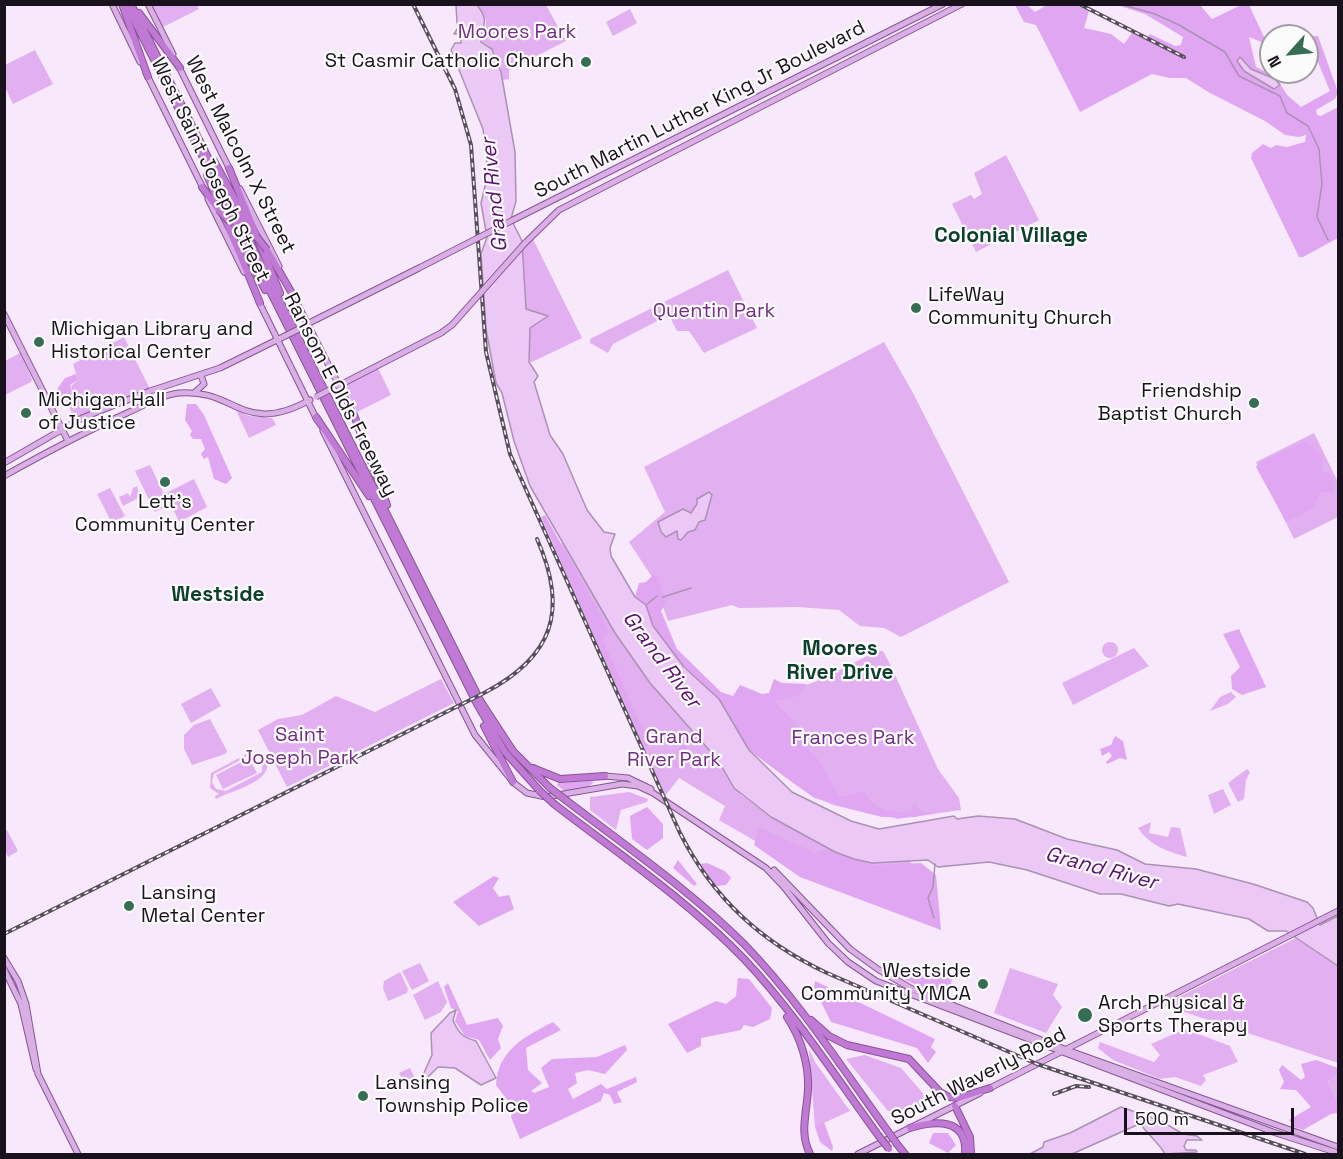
<!DOCTYPE html>
<html>
<head>
<meta charset="utf-8">
<style>
  body { margin:0 }
  #map { position:relative; width:1343px; height:1159px; overflow:hidden; background:#f7e8fb; font-family:"Space Grotesk",sans-serif }
  canvas { display:block }
  .frame { position:absolute; inset:0; border:6px solid #19111c; pointer-events:none }
  .north { position:absolute; left:1259px; top:24px; width:60px; height:60px; box-sizing:border-box; background:#fbfbfb; border:2px solid #a19da2; border-radius:50%; rotate:243deg; font-size:16px; font-weight:700; line-height:24px; text-align:center; color:#19111c }
  .north::after { content:''; display:block; margin:auto; width:21px; height:27px; background:#356d55; clip-path:polygon(50% 0,100% 100%,50% 72%,0 100%) }
  .scale { position:absolute; left:1124px; top:1108px; width:170px; height:27px; box-sizing:border-box; border:3px solid #19111c; border-top:0; padding-left:8px; font-size:18px; line-height:21px; white-space:nowrap; color:#19111c; -webkit-text-stroke:4px #fbfbfb; paint-order:stroke }
</style>
</head>
<body>
<div id="map">
<canvas width="1343" height="1159"></canvas>
<div class="frame"></div>
<div class="north">N</div>
<div class="scale">500 m</div>
</div>
<script>
const ctx = document.querySelector('canvas').getContext('2d');
ctx.lineJoin = 'round';
function fill(path, color) { ctx.fillStyle = color; ctx.fill(path, 'evenodd'); }
function stroke(path, color, width, dash) { ctx.strokeStyle = color; ctx.lineWidth = width; ctx.lineCap = dash ? 'butt' : 'round'; ctx.setLineDash(dash || []); ctx.stroke(path); }
function label(font, color, halo, rows, align = 'center') {
  ctx.font = font + ' "Space Grotesk",sans-serif'; ctx.lineWidth = 4.5; ctx.setLineDash([]); ctx.textBaseline = 'middle'; ctx.strokeStyle = halo; ctx.fillStyle = color; for (const [text, x, y, turn = 0] of rows) {
    ctx.save(); ctx.translate(x, y); ctx.rotate((+turn || 0) * Math.PI / 180); ctx.textAlign = isNaN(turn) ? turn : align; if (halo) ctx.strokeText(text, 0, 0); ctx.fillText(text, 0, 0); ctx.restore();
  }
}
const green = new Path2D(`
  M152,5H197L199,9L163,27Z
  M478,5H546L566,41L509,70V79L503,80C500,64 497,48 481,41L486,36V20Z
  M630,9L637,23L613,36L606,22Z
  M35,50L53,84L13,104L5,87V65Z
  M1006,155L1039,220L976,252L952,204L971,195L974,199L982,194L974,173Z
  M531,235L582,338L532,362H529L530,328L547,316L526,309L522,245Z
  M728,270L757,328L704,353L689,331H677L671,319L665,317L613,344L608,353L590,343V339Z
  M124,337L150,389L74,418L66,400L73,395L71,386L78,380L73,364Z
  M884,342L913,393L1009,582L901,637L884,628L860,626L839,610L798,607L739,608L732,605L668,621L654,580L629,542L665,512L644,467Z
  M20,353L32,379L31,382L5,395V361Z
  M378,368L391,395L357,412L346,389V384Z
  M236,410L249,416L272,418L276,425L249,438Z
  M1314,433L1338,482V517L1294,539L1256,462Z
  M150,465L164,494L194,479L207,507L179,522L171,504L155,512L135,471Z
  M137,486L140,497L123,506L119,497L128,493L130,497L133,488Z
  M110,488L125,516L112,523L97,494Z
  M562,543L615,633L650,683L718,760L741,795L771,817L835,852L893,860L909,859L940,918L781,856L719,820L725,806L679,778L665,796L554,547Z
  M1102 650a8 8 0 1 1 16 0a8 8 0 1 1-16 0Z
  M1134,648L1149,666L1073,705L1062,683Z
  M877,651H883L890,664L938,769L959,798L961,810L898,819L814,798L776,769L758,748L760,704L824,678Z
  M441,679L454,703L287,787L258,730L278,719L302,715L336,696L375,712Z
  M211,688L221,706L191,723L181,704Z
  M1231,692L1236,697L1228,704L1210,711L1220,697Z
  M210,719L227,751L225,754L192,765L184,749V735L194,725Z
  M250,752C261,751 273,763 264,774C254,786 229,792 216,799L215,796L219,794L210,788L211,773ZM250,755L262,759V772L226,791L216,789L212,782L214,774Z
  M249,758L257,773L223,789L216,775Z
  M1247,769L1250,772L1246,780L1244,799L1238,802L1228,783Z
  M1223,789L1231,805L1214,814L1208,795Z
  M629,792L648,799L647,802L621,810L616,830L590,810V797Z
  M1151,822L1149,833L1168,837L1171,827L1180,828L1187,857C1167,851 1150,846 1138,828Z
  M7,830L18,851L8,857L5,850V831Z
  M1296,938L1338,966V1063L1163,1005Z
  M420,963L429,981L412,990L402,971Z
  M1010,968L1058,984L1053,995L1062,1007L1046,1033L994,1013Z
  M400,972L408,989L407,993L388,1001L383,988L384,981Z
  M438,981L447,1002L441,1012L425,1020L413,995Z
  M1185,1029L1230,1046L1238,1062L1203,1075L1206,1080L1201,1086L1175,1077L1160,1079L1113,1060L1098,1048L1100,1042L1154,1062L1160,1055L1151,1044Z
  M809,1049L815,1062L850,1111L815,1127Z
  M865,1055L901,1068L928,1099L919,1109L888,1111L846,1059Z
  M410,1068L419,1086L409,1091L399,1073Z
  M1338,1074V1103L1328,1082Z`);
const forest = new Path2D(`
  M1174,4L1200,5L1212,19L1241,5H1249L1265,39L1264,43L1249,37L1256,67L1276,77L1287,95L1301,107L1330,91L1310,43L1312,36H1318L1338,92L1335,99L1316,110L1317,115L1321,116L1338,107V238L1303,257H1299L1251,158L1252,153L1263,144L1271,148L1276,145L1287,147L1305,142L1306,135L1299,137L1285,135L1265,121L1210,93L1186,78H1170L1152,74L1080,112L1036,25L1024,22L1015,5H1027L1035,12L1047,5H1075L1089,11L1084,28L1111,34L1124,44L1132,33L1146,40L1150,34L1175,46L1181,45L1183,37L1145,14L1117,5Z
  M76,374L78,380L70,385L73,395L65,399L58,397L56,391L65,378Z
  M187,404H196L204,415L232,478L226,484L214,479L208,457L204,459L201,454L205,449L201,439H193L190,435L192,431L185,420Z
  M1306,441L1323,456L1321,470L1330,474L1335,484L1332,493L1321,492L1312,509L1286,522L1256,467L1260,462Z
  M545,515L610,632L602,638L650,745L645,747L541,517Z
  M654,574L658,576L666,603L661,611L677,649L721,692L733,696L740,685L762,694L769,693L774,679L782,683L807,684L798,696L774,701L795,722L803,737L811,739L808,750C823,759 828,781 841,797L864,791C871,809 894,815 911,811L914,804L921,811L934,813L915,817H882L834,805L814,797L793,783L749,750L719,699L684,666L653,626L646,605L635,597L639,583L646,582Z
  M1239,629L1266,687L1242,695L1232,689L1231,676L1240,667L1223,634Z
  M1115,736L1123,741L1127,760L1120,758L1107,764L1106,762L1112,756L1109,752L1102,756L1100,749L1111,745Z
  M678,742L687,746L686,759L678,768L669,765L679,748Z
  M589,781L594,782L588,787L566,792L557,785L558,783Z
  M647,807L663,824V838L647,850L632,839L630,816Z
  M759,827L815,853L826,849L874,865L921,863L936,875L941,930L800,877L754,845Z
  M678,860L697,884L694,886L673,868Z
  M707,863L725,871L731,878L726,885L716,886L700,864Z
  M494,876L499,878L493,888L499,897L509,895L514,909L479,926L453,902Z
  M926,971L933,977L939,974L952,979L948,998L898,977L920,975Z
  M738,978L749,979L772,1008L770,1019L753,1027L744,1025L741,1030L701,1038V1046L687,1053L668,1024L716,1001L726,1004L736,996Z
  M815,981L935,1039L931,1047L936,1052L928,1063L917,1048L831,1022L814,988Z
  M448,983L467,1025L498,1018L503,1026L498,1039L501,1048L490,1060L479,1040L465,1036L455,1021L458,1011L451,1008L444,987Z
  M553,1022L561,1030L526,1048L528,1070L542,1083L531,1091L534,1093L549,1087L541,1068L552,1059L597,1057L625,1045L627,1050L605,1074L588,1070L575,1073L577,1083L568,1089L573,1099L601,1084L607,1089L636,1077L637,1082L617,1092L622,1102L614,1104L610,1095L604,1093L601,1101L520,1139L511,1117L513,1108L496,1085C498,1050 524,1037 553,1022Z
  M1316,1060L1338,1068V1074L1328,1082L1338,1103V1113L1331,1114L1303,1130L1294,1127L1289,1120L1311,1107L1296,1090L1280,1089L1284,1082L1279,1070L1282,1065L1301,1080L1305,1077L1301,1064Z
  M824,1122L833,1147L832,1151L820,1142L815,1127Z
  M933,1133H948L956,1145L948,1153L929,1143Z`);
const water = new Path2D(`
  M456,5H477C491,23 481,24 481,42L492,49L501,72L515,152L516,201L511,219L522,241L526,309L548,316L530,328L529,362L538,376L534,382L550,435L563,454L587,510L604,532L615,534L610,548L611,556L635,597L646,605L653,626L684,667L719,699L749,750L792,792L851,821L879,829L954,816L957,819L978,816L1015,819L1067,839L1117,850L1145,864L1196,869L1253,884L1307,902L1313,908L1320,925L1338,916V966L1286,931H1268L1249,919L1178,904L1169,906L1121,894H1100L1027,870L989,862L938,867L928,860L872,863L854,859L835,852L771,817L734,788L718,760L650,683L615,633L530,486L514,441L502,393L496,383L486,329L481,254L487,237L481,203L488,173L483,129L451,50L455,43H461V34H454L461,23H457Z
  M1240,57L1251,69L1275,79L1280,85L1274,89L1244,71L1237,61Z
  M709,492L712,495L705,520L699,522L695,530L688,532L681,540L678,539L677,531L666,537L661,532L658,522L683,509L691,513L697,504V499Z
  M456,1010L453,1020C458,1033 464,1038 476,1041L496,1078L481,1085L455,1068L438,1067L423,1082V1075L432,1055L431,1033L450,1013Z
  M1121,1107L1161,1121L1183,1134L1197,1136L1202,1140H1187L1184,1146L1186,1150H1196L1197,1152L1165,1154C1159,1143 1149,1136 1142,1126L1137,1125L1072,1154H1030L1043,1147L1044,1142L1070,1133Z`);
const stream = new Path2D(`
  M1120,4L1155,14L1179,25L1225,52L1239,76L1280,96L1287,113L1308,126L1319,149L1322,184L1317,217L1328,240
  M663,597L691,588
  M646,605L657,596
  M934,918L928,898L933,887L935,864`);
const major = new Path2D(`
  M112,4L140,62
  M148,4L173,54
  M178,65L230,170
  M146,73L203,188
  M240,189L279,266
  M208,199L244,272
  M513,220L943,4
  M525,243L559,210L962,4
  M295,299L354,415
  M259,302L317,420
  M4,314L68,441
  M305,325L419,268
  M338,386L441,333
  M194,393L204,384L201,375
  M323,431L475,735L514,783L527,793L546,797L622,784L638,786L653,793L766,868L784,887L828,943L848,962L876,981L1273,1132L1338,1153
  M4,463L82,418L150,391L220,368L285,336
  M4,476C45,453 85,432 127,413C143,406 161,395 179,393C236,388 242,437 310,400
  M605,776L628,778L651,789
  M774,870L850,949L879,970L914,990L1067,1050L1338,1147
  M4,958L18,981L26,1004L38,1074L78,1154
  M4,969L21,1004L36,1069
  M988,1089L1338,911
  M858,1154L980,1093`);
const highway = new Path2D(`
  M122,4L148,77
  M126,4L477,704L505,752L539,790
  M131,4L481,702L513,751L550,788
  M139,13L180,68
  M214,161L252,231
  M229,168L280,293
  M207,175L260,303
  M202,187L219,210
  M241,243L265,290
  M267,250L297,302
  M354,415L387,505
  M316,417L369,496
  M484,726L513,782
  M533,768L560,779L605,776
  M567,801C627,847 691,891 745,945C799,1001 842,1068 887,1130
  M554,804C619,854 688,901 745,960C795,1013 835,1076 878,1135
  M787,1017C801,1038 809,1064 808,1089C807,1113 799,1132 810,1154
  M811,1020L829,1036L847,1045L909,1059L940,1092L949,1097L958,1098L990,1088
  M955,1106L970,1137L971,1154
  M910,1128C934,1121 968,1117 965,1154
  M897,1144L905,1154`);
const rail = new Path2D(`
  M413,4L455,89L471,145L486,352L510,454L680,833C713,898 761,942 827,973L1037,1064L1305,1154
  M1079,4L1184,57
  M4,934L484,693C553,657 569,611 537,539
  M1054,1094L1076,1086L1089,1087`);
const majorBridge = new Path2D(`
  M419,268L513,220
  M441,333L452,325L525,243
  M285,336L303,327
  M316,397L333,388`);
const highwayBridge = new Path2D(`
  M219,210L230,222
  M256,236L267,250
  M550,788L567,801
  M539,790L554,804
  M887,1130L897,1144
  M878,1135L889,1149`);
const markers = [
  [586,62,6,"#356d55"],
  [916,308,6,"#356d55"],
  [39,342,6,"#356d55"],
  [1254,403,6,"#356d55"],
  [26,413,6,"#356d55"],
  [165,482,6,"#356d55"],
  [129,906,6,"#356d55"],
  [983,984,6,"#356d55"],
  [1085,1015,8,"#356d55"],
  [363,1096,6,"#356d55"]
];
const parkNames = [
  ["Moores Park",517,33],
  ["Quentin Park",714,312],
  ["Saint",300,736],
  ["Joseph Park",300,759],
  ["Grand",674,738],
  ["River Park",674,761],
  ["Frances Park",853,739]
];
const poiNames = [
  ["St Casmir Catholic Church",574,62,"right"],
  ["LifeWay",928,296],
  ["Community Church",928,319],
  ["Michigan Library and",51,330],
  ["Historical Center",51,353],
  ["Friendship",1242,392,"right"],
  ["Baptist Church",1242,415,"right"],
  ["Michigan Hall",38,401],
  ["of Justice",38,424],
  ["Lett's",165,503,"center"],
  ["Community Center",165,526,"center"],
  ["Lansing",141,894],
  ["Metal Center",141,917],
  ["Westside",971,972,"right"],
  ["Community YMCA",971,995,"right"],
  ["Arch Physical &",1098,1004],
  ["Sports Therapy",1098,1027],
  ["Lansing",375,1084],
  ["Township Police",375,1107]
];
const streetNames = [
  ["South Martin Luther King Jr Boulevard",700,110,-27],
  ["West Malcolm X Street",240,155,63],
  ["West Saint Joseph Street",210,170,64],
  ["Ransom E Olds Freeway",340,395,63],
  ["South Waverly Road",979,1077,-27]
];
const waterNames = [
  ["Grand River",495,195,-96],
  ["Grand River",661,660,53],
  ["Grand River",1101,869,15]
];
const neighbourhoodNames = [
  ["Colonial Village",1011,236],
  ["Westside",218,595],
  ["Moores",840,649],
  ["River Drive",840,673]
];
fill(green, '#e2aff1');
fill(forest, '#e0a6f1');
fill(water, '#ebc8f5');
stroke(water, '#ac91b4', 1.5);
stroke(stream, '#ac91b4', 1.5);
stroke(major, '#865594', 7);
stroke(highway, '#865594', 8);
stroke(major, '#d9afe6', 5);
stroke(highway, '#c07ad5', 6);
stroke(rail, '#594f5c', 4);
stroke(rail, '#fbfbfb', 1.5, [4.5]);
stroke(majorBridge, '#865594', 7, []);
stroke(highwayBridge, '#865594', 8, []);
stroke(majorBridge, '#d9afe6', 5);
stroke(highwayBridge, '#c07ad5', 6);
for (const [x, y, r, color] of markers) { const dot = new Path2D(); dot.arc(x, y, r, 0, 2 * Math.PI); ctx.fillStyle = color; ctx.fill(dot); stroke(dot, '#fbfbfb', 2); }
label('20px', '#722e85', '#fbfbfb', parkNames);
label('20px', '#19111c', '#fbfbfb', poiNames, 'left');
label('20px', '#19111c', '#fbfbfb', streetNames);
label('italic 21px', '#5a126c', '#fbfbfb', waterNames);
label('bold 21px', '#0e3e2c', '#fbfbfb', neighbourhoodNames);
</script>
</body>
</html>
